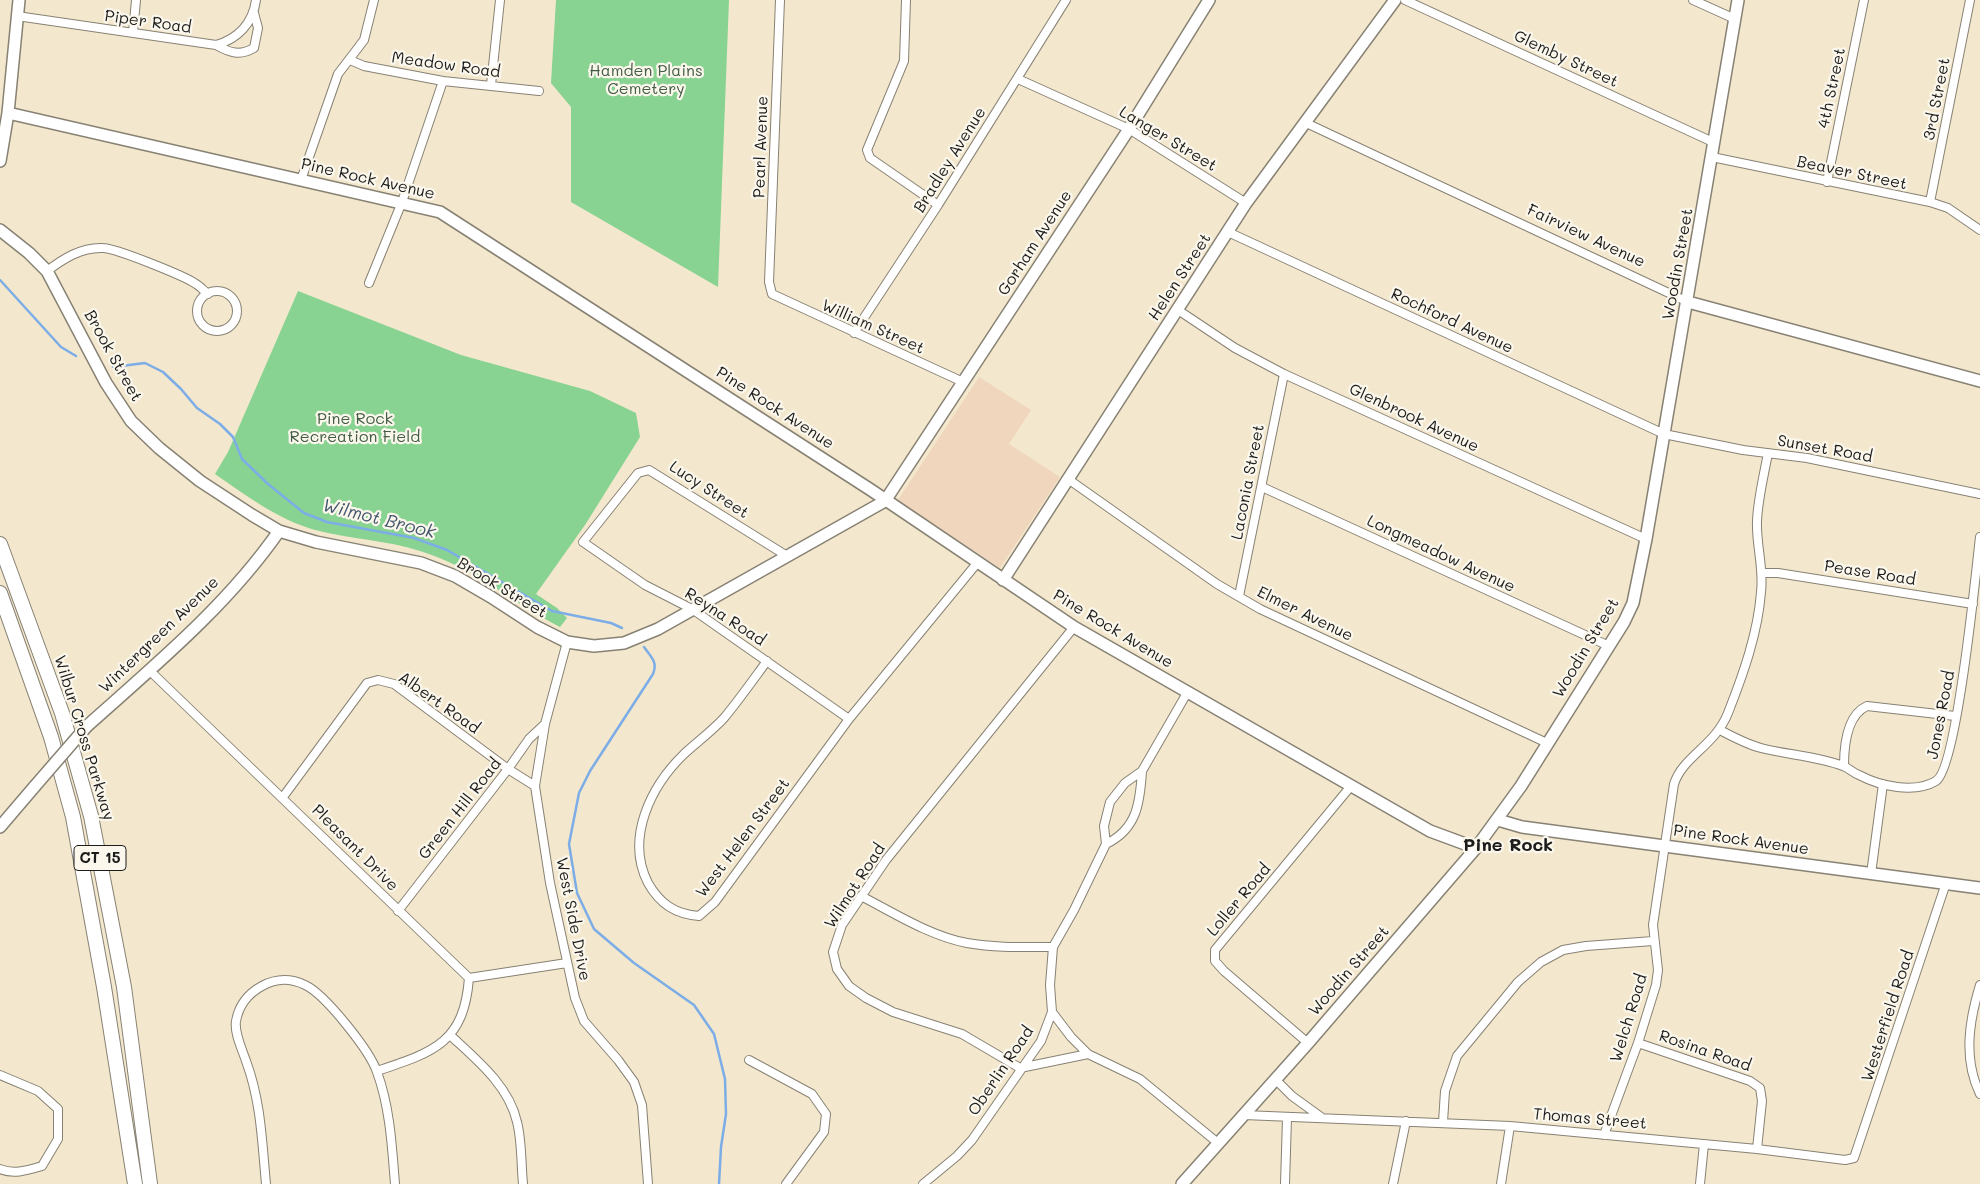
<!DOCTYPE html>
<html>
<head>
<meta charset="utf-8">
<style>
  body { margin:0 }
  canvas { display:block; background:#f3e7cd }
</style>
</head>
<body>
<canvas width="1980" height="1184"></canvas>
<script>
const ctx = document.querySelector('canvas').getContext('2d');
ctx.lineJoin = 'round';
function fill(path, color) { ctx.fillStyle = color; ctx.fill(path, 'evenodd'); }
function stroke(path, color, width, dash) { ctx.strokeStyle = color; ctx.lineWidth = width; ctx.lineCap = dash ? 'butt' : 'round'; ctx.setLineDash(dash || []); ctx.stroke(path); }
function label(font, color, halo, rows, align = 'center') {
  ctx.font = font + ' Mali,sans-serif'; ctx.lineWidth = 4.5; ctx.setLineDash([]); ctx.textBaseline = 'middle'; ctx.strokeStyle = halo; ctx.fillStyle = color; for (const [text, x, y, turn = 0] of rows) {
    ctx.save(); ctx.translate(x, y); ctx.rotate((+turn || 0) * Math.PI / 180); ctx.textAlign = isNaN(turn) ? turn : align; if (halo) ctx.strokeText(text, 0, 0); ctx.fillText(text, 0, 0); ctx.restore();
  }
}
const built = new Path2D(`
  M979,377L1031,410L1009,444L1060,477L1000,568L898,500Z`);
const green = new Path2D(`
  M556,0H729L718,287L571,202V107L551,83Z
  M298,291L461,355L590,391L636,413L640,437L585,525L536,594L557,608L567,618L560,627C512,602 472,567 420,551C386,540 349,539 315,530C277,519 247,496 215,474L228,452Z`);
const stream = new Path2D(`
  M0,280L61,347L76,356
  M113,367L145,363L163,372L181,389L197,408L220,424L233,437L242,459L268,484L304,513L327,522L414,538L447,550L552,611L611,623L622,628
  M644,647C651,657 658,662 653,674L590,771L579,793L569,844L577,893L594,929L634,963L694,1005L714,1034L725,1079L726,1114L721,1147L719,1184`);
const street = new Path2D(`
  M780,0L769,282L772,294L963,382
  M906,0L904,61L867,150L870,158L938,205
  M1405,0L1715,143
  M1693,0L1735,19
  M17,16L216,45C238,39 253,23 256,0
  M133,33L136,0
  M216,45C230,53 240,56 254,48L258,28L254,13
  M350,60L364,66L443,81L539,91
  M1018,79L1129,129L1246,203
  M491,85L500,0
  M1304,122L1688,302
  M1712,157L1930,202L1948,208L1980,230
  M301,180L338,74L364,40L374,0
  M1827,182L1864,0
  M1930,202L1970,0
  M1228,232L1664,434L1743,450L1807,458L1980,494
  M47,271C63,259 81,247 103,248C115,248 185,276 196,284C200,286 204,291 208,294
  M369,283L402,202L443,81
  M197 311a20 20 0 1 1 40 0a20 20 0 1 1-40 0Z
  M1178,310L1235,348L1284,374L1646,539
  M854,333L938,205L1066,0
  M1068,479L1217,584L1260,609L1547,743
  M1262,487L1609,646
  M787,556L649,470L638,473L583,542L645,585L692,609L849,719
  M1762,573H1778L1973,604
  M1239,596L1284,374
  M1074,627L886,860L842,925L833,952L837,969L849,986L866,998L893,1012L962,1034L1020,1068L1088,1054
  M567,642L545,724L535,786L550,883L575,998L584,1021L618,1060L634,1082L642,1105L648,1184
  M767,661C753,680 739,700 724,718C712,731 697,742 684,754C651,786 625,838 648,883C660,904 675,914 699,916L715,902L849,719L978,562
  M149,670L469,978L567,963
  M1720,730C1733,737 1746,744 1761,748C1788,755 1817,756 1843,766C1849,768 1853,773 1859,775C1880,786 1914,794 1936,781C1957,768 1976,571 1980,537
  M1844,766C1844,745 1847,715 1867,706L1955,716
  M283,797L367,683L378,680L394,684L508,769L535,786
  M1106,844C1137,829 1140,803 1142,771
  M1871,874L1883,784
  M861,896C894,913 930,936 967,943C996,948 1024,947 1053,947
  M398,911L508,769L529,739L545,724
  M1980,985C1969,1021 1963,1059 1980,1094
  M1052,1012L1071,1037L1088,1054L1140,1079L1218,1143
  M451,1036C477,1060 509,1086 517,1122C522,1141 521,1164 523,1184
  M1308,1043L1224,971L1215,961V950L1351,786
  M1638,1043L1750,1081L1760,1088L1762,1101L1757,1149
  M749,1060L812,1094L826,1114L824,1132L786,1184
  M377,1071C434,1052 464,1043 469,978
  M0,1075L38,1091L58,1109V1139L42,1166C28,1170 14,1175 0,1169
  M1275,1079L1292,1096L1321,1117
  M1244,1115L1510,1126L1757,1149L1845,1160L1854,1158L1946,883
  M1443,1122L1445,1091L1457,1056L1518,982L1541,962L1563,950L1586,946L1653,941
  M1604,1135L1638,1043L1656,985L1658,970L1653,925L1674,784C1683,756 1715,746 1728,713C1743,675 1758,633 1761,592C1764,568 1756,545 1757,521C1758,498 1764,475 1768,453
  M266,1184C262,1142 261,1101 246,1061C242,1049 234,1033 236,1021C239,1005 249,993 262,986C277,978 290,978 305,985C325,994 370,1051 377,1072C390,1107 392,1147 395,1184
  M923,1184L957,1156L972,1140L1041,1041L1052,1012L1050,985L1053,947L1074,910L1106,844L1104,826L1110,802L1125,783L1142,771L1187,693
  M1285,1184L1287,1118
  M1393,1184L1406,1121
  M1501,1184L1510,1126
  M1700,1184L1704,1144`);
const secondary = new Path2D(`
  M8,113L440,212L871,490L1074,627L1430,831L1476,848
  M0,161L8,113L19,0
  M0,230L29,253L47,271L106,383L131,421L159,448L200,481L252,515L279,531L316,542L421,563L455,576L491,597L537,627L567,642L594,646L624,643L658,629L885,501L1129,129L1209,0
  M1688,302L1980,381
  M1003,580L1246,203L1395,0
  M87,726C154,666 227,606 279,531
  M1498,820L1522,827L1980,888
  M0,827L35,786
  M1182,1184L1308,1043L1476,848L1521,786L1624,622L1633,603L1646,539L1738,0`);
const highway = new Path2D(`
  M0,544L62,713L91,816L124,987L150,1184
  M0,593L51,737L73,817L104,987L135,1184`);
const secondaryBridge = new Path2D(`
  M35,786L87,726`);
const shields = [
  [100,858,52]
];
const shieldNames = [
  ["CT 15",100,858]
];
const streetNames = [
  ["Piper Road",148,22,8],
  ["Glemby Street",1566,59,25],
  ["Meadow Road",446,65,8],
  ["4th Street",1832,88,-78],
  ["3rd Street",1937,99,-79],
  ["Langer Street",1168,139,31],
  ["Pearl Avenue",761,147,-88],
  ["Bradley Avenue",950,160,-58],
  ["Beaver Street",1852,173,12],
  ["Pine Rock Avenue",368,179,13],
  ["Fairview Avenue",1586,236,25],
  ["Gorham Avenue",1035,243,-57],
  ["Woodin Street",1678,264,-80],
  ["Helen Street",1180,277,-57],
  ["Rochford Avenue",1452,321,25],
  ["William Street",873,327,24],
  ["Brook Street",113,356,61],
  ["Pine Rock Avenue",775,408,33],
  ["Glenbrook Avenue",1414,418,25],
  ["Sunset Road",1825,449,10],
  ["Laconia Street",1248,482,-79],
  ["Lucy Street",709,490,33],
  ["Longmeadow Avenue",1441,554,25],
  ["Pease Road",1870,573,9],
  ["Brook Street",502,588,31],
  ["Elmer Avenue",1305,614,26],
  ["Reyna Road",725,617,33],
  ["Pine Rock Avenue",1113,629,31],
  ["Wintergreen Avenue",159,635,-44],
  ["Woodin Street",1586,648,-59],
  ["Albert Road",439,703,35],
  ["Jones Road",1941,715,-79],
  ["Wilbur Cross Parkway",84,738,73],
  ["Green Hill Road",460,809,-52],
  ["West Helen Street",743,838,-53],
  ["Pine Rock Avenue",1741,840,8],
  ["Pleasant Drive",355,848,45],
  ["Wilmot Road",855,886,-57],
  ["Loller Road",1239,900,-50],
  ["West Side Drive",573,919,79],
  ["Woodin Street",1349,971,-49],
  ["Westerfield Road",1888,1016,-72],
  ["Welch Road",1629,1018,-73],
  ["Rosina Road",1705,1051,19],
  ["Oberlin Road",1001,1071,-56],
  ["Thomas Street",1590,1119,5]
];
const parkNames = [
  ["Hamden Plains",646,71],
  ["Cemetery",646,89],
  ["Pine Rock",355,419],
  ["Recreation Field",355,437]
];
const waterNames = [
  ["Wilmot Brook",379,519,14]
];
const neighbourhoodNames = [
  ["Pine Rock",1508,845]
];
fill(built, '#efd6bc');
fill(green, '#88d391');
stroke(stream, '#7cade7', 2.5);
stroke(street, '#888274', 10);
stroke(secondary, '#888274', 14);
stroke(highway, '#888274', 16);
stroke(street, '#fff', 8);
stroke(secondary, '#fff', 11);
stroke(highway, '#fff', 14);
stroke(secondaryBridge, '#888274', 14, []);
stroke(secondaryBridge, '#fff', 11);
for (const [x, y, w] of shields) { const box = new Path2D(); box.roundRect(x - w / 2, y - 12.5, w, 25, 4); ctx.fillStyle = '#fbf7ec'; ctx.fill(box); stroke(box, '#1c1c1c', 1); }
label('bold 15px', '#1c1c1c', null, shieldNames);
label('16px', '#1c1c1c', '#fbf7ec', streetNames);
label('16px', '#425c45', '#fbf7ec', parkNames);
label('italic 18px', '#42566d', '#fbf7ec', waterNames);
label('bold 18px', '#1c1c1c', '#fbf7ec', neighbourhoodNames);
</script>
</body>
</html>
